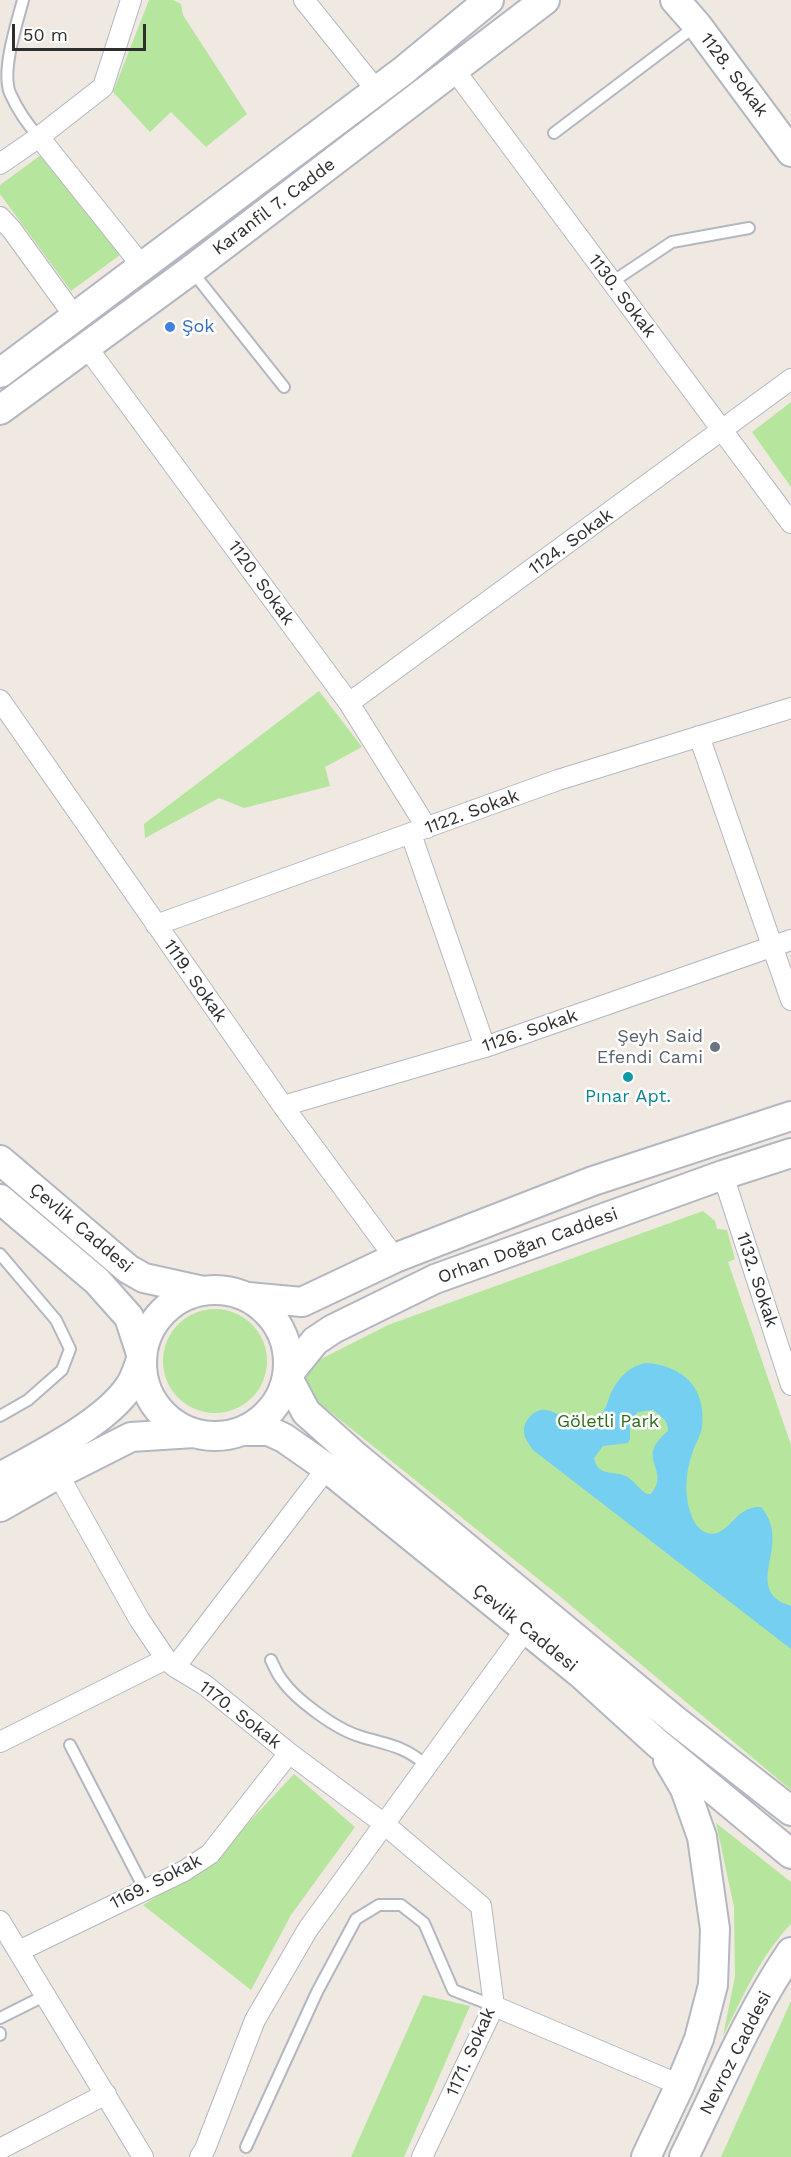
<!DOCTYPE html>
<html>
<head>
<meta charset="utf-8">
<style>
  body { margin:0 }
  #map { position:relative; width:791px; height:2157px; overflow:hidden; background:#efe9e1; font-family:"Work Sans",sans-serif }
  canvas { display:block }
  .scale { position:absolute; left:12px; top:24px; width:134px; height:27px; box-sizing:border-box; border:3px solid #2e2e2e; border-top:0; padding-left:8px; font-size:18px; line-height:21px; white-space:nowrap; color:#2e2e2e; -webkit-text-stroke:4px #fff; paint-order:stroke }
</style>
</head>
<body>
<div id="map">
<canvas width="791" height="2157"></canvas>
<div class="scale">50 m</div>
</div>
<script>
const ctx = document.querySelector('canvas').getContext('2d');
ctx.lineJoin = 'round';
function fill(path, color) { ctx.fillStyle = color; ctx.fill(path, 'evenodd'); }
function stroke(path, color, width, dash) { ctx.strokeStyle = color; ctx.lineWidth = width; ctx.lineCap = dash ? 'butt' : 'round'; ctx.setLineDash(dash || []); ctx.stroke(path); }
function label(font, color, halo, rows, align = 'center') {
  ctx.font = font + ' "Work Sans",sans-serif'; ctx.lineWidth = 5; ctx.setLineDash([]); ctx.textBaseline = 'middle'; ctx.strokeStyle = halo; ctx.fillStyle = color; for (const [text, x, y, turn = 0] of rows) {
    ctx.save(); ctx.translate(x, y); ctx.rotate((+turn || 0) * Math.PI / 180); ctx.textAlign = isNaN(turn) ? turn : align; if (halo) ctx.strokeText(text, 0, 0); ctx.fillText(text, 0, 0); ctx.restore();
  }
}
const green = new Path2D(`
  M149,0H173L181,4L183,15L247,114L206,147L171,112L150,132L113,92Z
  M45,152L120,255L71,291L0,194V185Z
  M791,402V487L752,432Z
  M319,691L362,747L325,767L330,786L244,808L219,798L145,838L144,824Z
  M703,1211L715,1221L717,1229L727,1230L735,1259L728,1262L791,1445V1790L557,1594L303,1390L302,1380L306,1371L321,1359L388,1325Z
  M163 1361a52 52 0 1 1 104 0a52 52 0 1 1-104 0Z
  M294,1774L355,1827L291,1915L251,1990L143,1905L210,1864Z
  M716,1823L791,1882V1924C760,1956 743,1997 723,2036L735,1976L734,1907Z
  M423,1995L470,2006L404,2157H351Z
  M791,2001V2157H721Z`);
const water = new Path2D(`
  M645,1363C683,1365 707,1388 702,1428C700,1437 694,1446 692,1454C685,1474 684,1497 692,1517C695,1524 699,1530 707,1533C729,1539 734,1505 761,1507C791,1542 750,1579 778,1600C781,1603 787,1604 791,1606V1649L533,1450C529,1444 523,1437 524,1429C525,1419 536,1408 546,1410C563,1413 581,1433 598,1418C608,1409 607,1399 613,1389C620,1376 631,1366 645,1363ZM653,1410C661,1416 668,1420 668,1431C662,1436 655,1443 653,1451C650,1466 666,1475 651,1494H647C640,1490 635,1482 629,1478C617,1469 598,1479 594,1458L603,1446L628,1443L630,1439V1420L638,1412Z`);
const lane = new Path2D(`
  M23,0C17,23 1,71 10,93C17,109 28,125 39,137
  M554,133L697,25
  M191,270L284,387
  M612,282L672,242L749,228
  M0,1254L56,1320L70,1349L62,1370L28,1400L0,1416
  M271,1660C274,1666 277,1674 282,1680C296,1700 336,1729 359,1736C387,1745 403,1745 426,1765
  M70,1745L145,1890
  M0,2018L46,1995
  M0,2033V2035
  M246,2147L317,1992L356,1919L379,1905H401L424,1923L453,1990L494,2006`);
const street = new Path2D(`
  M304,0L377,91
  M453,68L791,523
  M39,137L142,266
  M0,164L39,137L103,87L131,0
  M0,217L12,230L75,317
  M86,346L349,703L427,828
  M0,700L283,1106L395,1258
  M349,703L791,379
  M699,736L791,1000
  M411,834L485,1047
  M156,925L558,780L791,708
  M283,1106L485,1047L791,940
  M723,1175L791,1385
  M58,1474L139,1619L166,1659L175,1667L205,1685L289,1753L383,1823L481,1906L494,2006L422,2157
  M175,1667L327,1468
  M0,1742L166,1659
  M0,1921L143,2157
  M19,1951L184,1871L210,1854L289,1753
  M494,2006L680,2085
  M0,2149L106,2094
  M200,2157L205,2149L255,2020L308,1929L526,1629`);
const secondary = new Path2D(`
  M675,0L697,25L791,152
  M0,373L403,71L489,0
  M0,410L191,270L545,0
  M791,1153L723,1175L435,1279L333,1329L315,1341L287,1376L306,1412L353,1454L676,1721L791,1811
  M0,1160L128,1269L144,1278L203,1291
  M0,1199L97,1281L129,1317L142,1357C138,1367 135,1379 129,1387C105,1423 38,1456 0,1477
  M142 1363a73 73 0 1 1 146 0a73 73 0 1 1-146 0Z
  M248,1297L302,1302L395,1258L593,1181L791,1116
  M243,1431H269L284,1438L327,1468L581,1674L657,1743L791,1854
  M0,1507L58,1474L131,1437L194,1433
  M646,2157L680,2085L699,2039L713,1985L715,1929L702,1837L685,1789L668,1760
  M684,2157C718,2088 748,2015 791,1952`);
const markers = [
  [170,327,6,"#3f7fe0"],
  [715,1047,6,"#6b7280"],
  [628,1077,6,"#0f9aa8"]
];
const streetNames = [
  ["1128. Sokak",734,75,53],
  ["Karanfil 7. Cadde",274,207,-37],
  ["1130. Sokak",622,296,53],
  ["1124. Sokak",571,542,-36],
  ["1120. Sokak",261,583,54],
  ["1122. Sokak",472,812,-20],
  ["1119. Sokak",195,981,55],
  ["1126. Sokak",530,1031,-19],
  ["Çevlik Caddesi",81,1228,40],
  ["Orhan Doğan Caddesi",528,1246,-20],
  ["1132. Sokak",757,1280,72],
  ["Çevlik Caddesi",525,1628,39],
  ["1170. Sokak",240,1715,38],
  ["1169. Sokak",156,1882,-27],
  ["1171. Sokak",471,2052,-66],
  ["Nevroz Caddesi",736,2053,-63]
];
const shopNames = [
  ["Şok",182,327]
];
const worshipNames = [
  ["Şeyh Said",703,1037],
  ["Efendi Cami",703,1058]
];
const cultureNames = [
  ["Pınar Apt.",628,1097]
];
const parkNames = [
  ["Göletli Park",608,1422]
];
fill(green, '#b6e59e');
fill(water, '#75cff0');
stroke(lane, '#b4b7c1', 14);
stroke(street, '#b4b7c1', 22);
stroke(secondary, '#b4b7c1', 32);
stroke(lane, '#fff', 10);
stroke(street, '#fff', 20);
stroke(secondary, '#fff', 28);
for (const [x, y, r, color] of markers) { const dot = new Path2D(); dot.arc(x, y, r, 0, 2 * Math.PI); ctx.fillStyle = color; ctx.fill(dot); stroke(dot, '#fff', 2); }
label('18px', '#2e2e2e', '#fff', streetNames);
label('18px', '#366cbe', '#fff', shopNames, 'left');
label('18px', '#5b616d', '#fff', worshipNames, 'right');
label('18px', '#0d838f', '#fff', cultureNames);
label('18px', '#2c6e1b', '#fff', parkNames);
</script>
</body>
</html>
